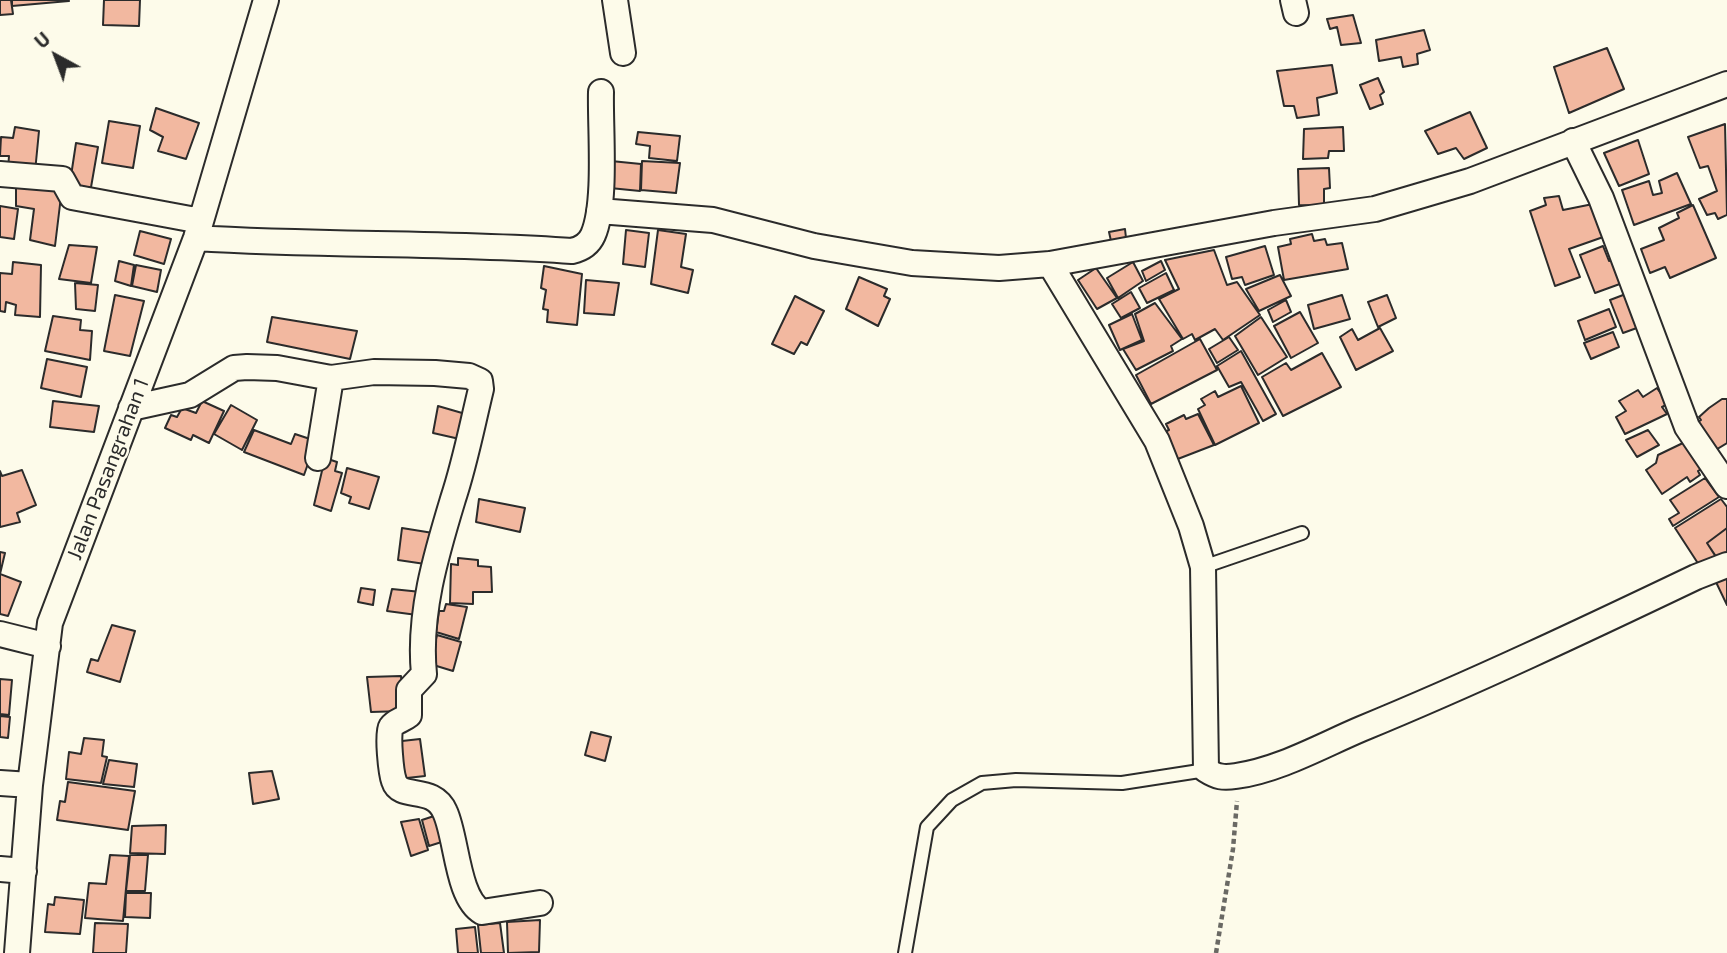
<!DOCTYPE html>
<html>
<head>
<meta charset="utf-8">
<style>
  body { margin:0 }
  #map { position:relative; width:1727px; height:953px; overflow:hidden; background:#fdfbea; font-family:"Exo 2",sans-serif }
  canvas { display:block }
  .north { position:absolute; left:21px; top:21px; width:70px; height:70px; -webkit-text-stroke:5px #fdfbea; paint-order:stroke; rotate:319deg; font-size:19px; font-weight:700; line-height:28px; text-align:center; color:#2b2b2b }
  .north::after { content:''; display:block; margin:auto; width:24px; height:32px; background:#2b2b2b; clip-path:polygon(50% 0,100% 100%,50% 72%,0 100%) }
</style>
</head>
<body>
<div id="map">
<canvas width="1727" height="953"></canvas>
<div class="north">U</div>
</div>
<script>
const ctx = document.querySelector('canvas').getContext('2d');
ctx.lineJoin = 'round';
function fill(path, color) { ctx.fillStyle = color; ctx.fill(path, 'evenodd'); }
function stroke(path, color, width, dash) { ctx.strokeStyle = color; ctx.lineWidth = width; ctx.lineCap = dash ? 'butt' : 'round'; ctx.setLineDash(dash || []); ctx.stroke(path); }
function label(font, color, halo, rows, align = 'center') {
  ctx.font = font + ' "Exo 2",sans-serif'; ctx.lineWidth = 5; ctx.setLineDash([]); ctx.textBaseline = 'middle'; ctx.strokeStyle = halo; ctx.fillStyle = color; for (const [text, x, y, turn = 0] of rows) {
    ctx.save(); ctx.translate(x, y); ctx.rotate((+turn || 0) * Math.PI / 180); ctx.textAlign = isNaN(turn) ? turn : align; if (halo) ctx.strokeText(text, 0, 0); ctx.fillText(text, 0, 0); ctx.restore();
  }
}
const building = new Path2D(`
  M0,0H11L13,14L0,15Z
  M12,0H68L69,1L12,6Z
  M104,0H140L139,26L103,25Z
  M1353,15L1361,43L1341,45L1337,27L1330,29L1327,19Z
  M1424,30L1430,50L1417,54L1418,64L1403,67L1401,57L1379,61L1376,40Z
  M1607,48L1624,89L1569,113L1554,67Z
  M1332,65L1337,93L1317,98L1319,115L1297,118L1294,106H1284L1277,71Z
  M1378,78L1384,92L1380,95L1383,104L1370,109L1360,85Z
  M156,108L199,123L186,159L158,151L163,137L150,130Z
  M1470,112L1487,148L1464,159L1456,148L1438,154L1425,131Z
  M109,121L140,126L133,168L102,163Z
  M1725,124L1727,215L1718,219L1715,213L1707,215L1699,199L1717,191L1708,166L1700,168L1688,137Z
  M15,127L39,131L35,172L8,169L9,156H0L1,137L13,138Z
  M1343,127L1344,151H1329L1328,158L1303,159L1304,129Z
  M638,132L680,136L677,161L649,158L650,146L636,144Z
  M1638,140L1649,174L1619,186L1604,153Z
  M76,143L98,147L90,193L69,189Z
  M601,160L641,164L640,191L600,187Z
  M642,161L680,163L676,193L641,190Z
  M1329,168L1330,188L1324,189V206L1299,205L1298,169Z
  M1677,173L1691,204L1634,225L1622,190L1649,181L1653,195L1662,193L1659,181Z
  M16,182L62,188L55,246L30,240L34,209L16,206Z
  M1559,196L1563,210L1598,203L1609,235L1569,249L1580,277L1555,286L1530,211L1546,205L1544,198Z
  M1693,205L1716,258L1670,278L1665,267L1650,273L1641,249L1664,240L1659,228L1679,218L1677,213Z
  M0,206L18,209L14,239L0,237Z
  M1125,229L1126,238L1111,241L1109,232Z
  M626,230L649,233L645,267L623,264Z
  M658,230L686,234L681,267L693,270L688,293L651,284Z
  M140,231L171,239L164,264L134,255Z
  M1312,234L1314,241L1325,239L1327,245L1342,243L1348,269L1284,280L1278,247L1291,244L1290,239Z
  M69,245L97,247L91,283L59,279Z
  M1265,246L1274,275L1245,285L1242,277L1232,279L1226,257Z
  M1603,246L1609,261L1619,257L1628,281L1595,293L1580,255Z
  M1214,250L1227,285L1237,282L1260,315L1223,340L1215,329L1195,340L1192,334L1183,339L1159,299L1179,289L1165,260Z
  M119,261L134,265L131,286L115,281Z
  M1161,261L1165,270L1146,281L1142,271Z
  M13,262L41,265L40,317L15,315L16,305L6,302L5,312L0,311V273L12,274Z
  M1133,262L1143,281L1118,298L1107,278Z
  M136,265L161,270L157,292L132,286Z
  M544,266L582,274L577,325L547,322L548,310L543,309L546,290L541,288Z
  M1096,268L1117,298L1097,309L1078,280Z
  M1166,273L1174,290L1147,303L1139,288Z
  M1280,275L1291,296L1259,311L1246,289Z
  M859,277L887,289L884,296L890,299L878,326L846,309Z
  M586,280L619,283L614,315L584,313Z
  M75,283L98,285L95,311L76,309Z
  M1131,292L1140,308L1121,318L1112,304Z
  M1631,292L1645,325L1623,333L1610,300Z
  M115,295L144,301L130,356L104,351Z
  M1342,295L1350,319L1314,329L1308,305Z
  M1387,295L1396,318L1378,327L1368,302Z
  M795,296L824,311L807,345L801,342L794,354L772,344Z
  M1286,300L1291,312L1273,322L1268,310Z
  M1155,303L1182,339L1171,346L1173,351L1136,370L1123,349L1144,341L1135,314Z
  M1609,309L1616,327L1585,340L1578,321Z
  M1300,312L1318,343L1291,358L1274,326Z
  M1132,314L1142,340L1120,350L1109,325Z
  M53,316L81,320L80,330L92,331L90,360L45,351Z
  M272,317L357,331L350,359L267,342Z
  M1261,317L1287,357L1258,375L1235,336Z
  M1380,328L1393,351L1356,370L1340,337L1352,329L1358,340Z
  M1613,332L1619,347L1591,359L1584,343Z
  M1229,337L1238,350L1217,363L1209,349Z
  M1200,339L1217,370L1151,404L1136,375Z
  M1241,351L1276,414L1263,421L1241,382L1229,387L1217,366Z
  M1322,353L1341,387L1283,416L1262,377L1286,363L1291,370Z
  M47,359L87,367L81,397L41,388Z
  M1241,386L1259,423L1215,445L1198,409L1205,405L1201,399L1215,391L1218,397Z
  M1657,388L1668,404L1662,407L1667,414L1625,434L1616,417L1626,411L1619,401L1638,390L1643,397Z
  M1722,399H1727V443L1709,454L1691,427L1701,420L1699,417L1709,408Z
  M53,401L99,406L94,432L50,427Z
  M202,401L224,411L209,443L193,435L191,440L165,428L171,415L177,417L182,408L196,413Z
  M231,405L257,420L242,450L214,434Z
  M438,406L469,415L464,440L433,433Z
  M1198,414L1214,445L1170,462L1158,435L1169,430L1166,424L1184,415L1186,419Z
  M254,430L291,444L295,434L316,441L304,475L244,452Z
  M1648,430L1659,445L1637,457L1626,440Z
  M1685,442L1704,467L1698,471L1700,475L1690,482L1687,477L1662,494L1646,470L1656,463L1658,455Z
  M325,458L337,462L335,471L342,473L331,511L314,505Z
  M347,468L379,477L369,509L349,503L351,497L341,493Z
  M22,470L36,505L17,513L20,522L0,527V471L2,476Z
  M1705,478L1719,497L1673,526L1669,519L1679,513L1670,500Z
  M479,499L525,508L520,532L476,522Z
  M1721,499L1727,507V528L1707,543L1716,557L1701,568L1675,528Z
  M402,528L433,533L425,564L398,560Z
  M1727,528V555L1719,561L1707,543Z
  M0,552L5,553L0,574L21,582L8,616L0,614Z
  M458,558L478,560V566L491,567L492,592H473V604L450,603L451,564L458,565Z
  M1727,574V605L1715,580Z
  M361,588L375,590L373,605L358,602Z
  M392,589L421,592L417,615L387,611Z
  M446,604L467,607L459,639L436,632L439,611H444Z
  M112,625L135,631L120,682L87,672L91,659L98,661Z
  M437,635L461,642L453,671L430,664Z
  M401,676L404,711L371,712L367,677Z
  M0,679L12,680L9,715L0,714Z
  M0,716L10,717L8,738L0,737Z
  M591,732L611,737L605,761L585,755Z
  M84,738L104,740L102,756L107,757L101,783L66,779L69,752L81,754Z
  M420,739L425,776L398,779L393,742Z
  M109,760L137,764L134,787L103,784Z
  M272,771L279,799L253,804L249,773Z
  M68,782L135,791L128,830L57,820L60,801L65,802Z
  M440,814L448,840L429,846L422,820Z
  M419,819L428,850L411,856L401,822Z
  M166,825L165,854L130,853L132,826Z
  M110,855L129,856L123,921L85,918L89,883L106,884Z
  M130,855H148L145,891H126Z
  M126,893H151L150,918L125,917Z
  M55,897L84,900L80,934L45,932L48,904L54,905Z
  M540,920L539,952L508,953L507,922Z
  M95,923L128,924L126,953H93Z
  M500,923L504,953H481L478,925Z
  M475,927L478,953H458L456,929Z`);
const path = new Path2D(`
  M1216,953L1233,849L1237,801`);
const service = new Path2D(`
  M1203,567L1302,533
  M905,953L927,827L952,800L982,783L1016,780L1122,783L1206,770`);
const minor = new Path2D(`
  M615,0L623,53
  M1293,0L1296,13
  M1573,141L1601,198L1687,427L1727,486
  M0,174L62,179L72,197L201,221
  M599,211L713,220L814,246L912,263L999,268L1050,264L1274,223L1375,209L1470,181L1727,84
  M196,238C321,246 447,242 572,251C581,249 589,244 593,235C607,203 600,128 601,92
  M1050,264L1157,441L1191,526L1203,567L1206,770C1217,777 1223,778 1236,776C1279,770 1321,746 1361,729C1475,682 1585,630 1696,577L1727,565
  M131,408L190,395L234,368L247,367L277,368L331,378L374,372L435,373L469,376L480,381L481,389C472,426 465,463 453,499C436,555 418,615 424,674L409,690V715C403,720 395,721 391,727C387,733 391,773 394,781C400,801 433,784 445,812C457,838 457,898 482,912L540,903
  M318,458L331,378
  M0,634L48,646
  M0,783L30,785
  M0,869L24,871
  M17,953L30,785L50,623L196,238L266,0`);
const streetNames = [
  ["Jalan Pasangrahan 1",108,469,-69]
];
fill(building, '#f2b8a0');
stroke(building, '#2b2b2b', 2);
stroke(service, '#2b2b2b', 16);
stroke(minor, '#2b2b2b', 28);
stroke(path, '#6a6964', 4.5, [5, 3.5]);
stroke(service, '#fdfbea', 12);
stroke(minor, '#fdfbea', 24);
label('21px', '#2b2b2b', '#fdfbea', streetNames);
</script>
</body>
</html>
